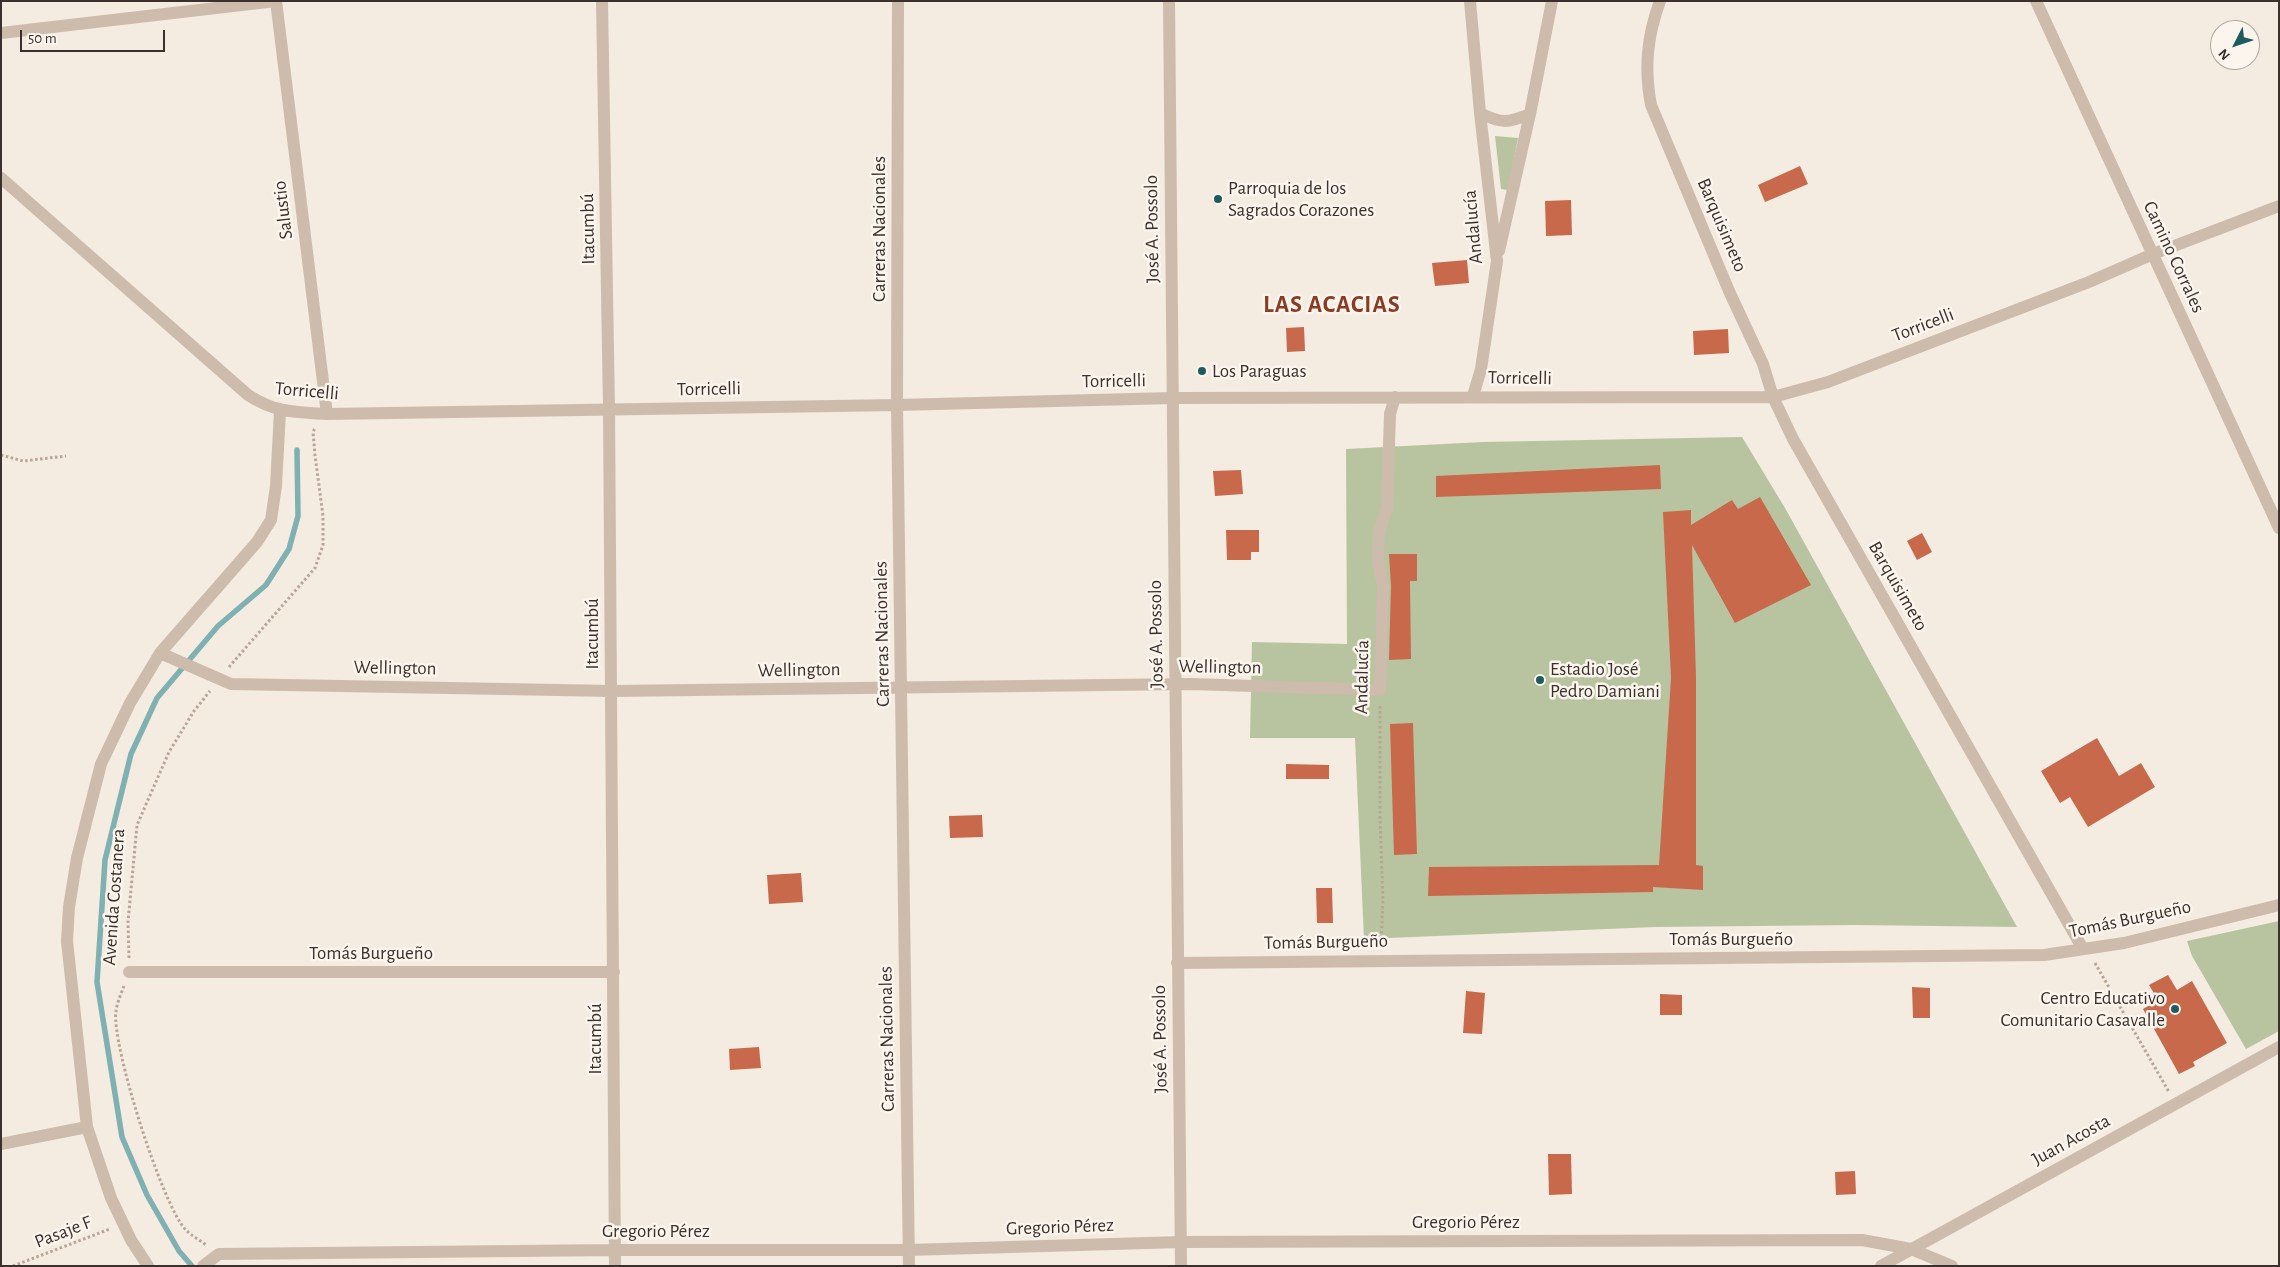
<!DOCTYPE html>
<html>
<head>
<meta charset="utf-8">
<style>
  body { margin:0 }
  #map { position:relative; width:2280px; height:1267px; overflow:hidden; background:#f4ebe1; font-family:"Alegreya Sans",sans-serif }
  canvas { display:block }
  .frame { position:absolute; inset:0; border:2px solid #3b302b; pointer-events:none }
  .north { position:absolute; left:2210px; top:20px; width:50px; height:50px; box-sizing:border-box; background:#fbf5ee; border:1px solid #aea6a0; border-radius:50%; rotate:229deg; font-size:14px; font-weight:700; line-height:20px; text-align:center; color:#3b302b }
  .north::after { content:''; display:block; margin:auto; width:18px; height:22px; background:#1f5a5e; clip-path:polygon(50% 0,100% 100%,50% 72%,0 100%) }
  .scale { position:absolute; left:20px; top:30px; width:145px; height:22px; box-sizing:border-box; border:2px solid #3b302b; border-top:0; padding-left:6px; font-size:15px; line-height:18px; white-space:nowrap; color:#3b302b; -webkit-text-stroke:4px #fbf5ee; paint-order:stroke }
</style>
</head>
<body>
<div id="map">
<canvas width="2280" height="1267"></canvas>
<div class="frame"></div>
<div class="north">N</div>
<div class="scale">50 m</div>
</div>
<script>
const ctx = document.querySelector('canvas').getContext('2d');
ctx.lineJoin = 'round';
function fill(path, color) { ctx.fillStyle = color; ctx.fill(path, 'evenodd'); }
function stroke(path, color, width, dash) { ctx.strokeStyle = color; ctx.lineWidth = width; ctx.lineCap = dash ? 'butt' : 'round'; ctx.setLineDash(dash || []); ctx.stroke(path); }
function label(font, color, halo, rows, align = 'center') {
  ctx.font = font + ' "Alegreya Sans",sans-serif'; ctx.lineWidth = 5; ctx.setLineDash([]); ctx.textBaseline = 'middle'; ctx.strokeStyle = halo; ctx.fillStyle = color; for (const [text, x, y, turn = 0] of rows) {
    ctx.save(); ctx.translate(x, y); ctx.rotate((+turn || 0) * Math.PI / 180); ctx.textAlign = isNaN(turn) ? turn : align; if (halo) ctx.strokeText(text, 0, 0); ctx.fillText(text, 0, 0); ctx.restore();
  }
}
const green = new Path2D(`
  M1495,136L1518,138L1508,190L1501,189Z
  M1742,437L1785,508L2017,927L1856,925L1655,927L1364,939L1355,738H1250L1252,642L1347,644L1346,449L1483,442Z
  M2279,921V1031L2246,1049L2192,956L2187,941Z`);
const stream = new Path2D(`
  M192,1266L179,1251L147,1195L122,1137L97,982L105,860L131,754L157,698L218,626L266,585L289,549L298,516L297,450`);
const building = new Path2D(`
  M1800,166L1808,184L1765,202L1758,185Z
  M1571,200L1572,235L1546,236L1545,201Z
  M1467,260L1469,283L1435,286L1432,263Z
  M1304,327L1305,351L1287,352L1286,328Z
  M1728,329L1729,353L1694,355L1693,331Z
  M1660,465L1661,489L1436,497V476Z
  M1241,470L1243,494L1215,496L1213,471Z
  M1760,497L1811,585L1735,623L1692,545L1696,677V865L1703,866V890L1653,887V892L1428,896L1429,867L1659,865L1671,678L1663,512L1691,510V525L1732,500L1738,509Z
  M1226,530H1259V552H1251V560H1227Z
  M1922,533L1932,552L1917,560L1907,541Z
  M1389,554H1417V581H1410L1411,659L1389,660L1391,586Z
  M1413,723L1417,854L1394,855L1390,724Z
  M2097,738L2119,776L2141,763L2155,787L2088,827L2070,797L2060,803L2041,771Z
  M1286,764L1329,765V779H1286Z
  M982,815L983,837L950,838L949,816Z
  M801,873L803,902L769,904L767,875Z
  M1316,888H1332L1333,923H1317Z
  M2168,975L2177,990L2192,981L2227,1043L2193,1062L2195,1066L2179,1074L2143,1009L2158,1000L2149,985Z
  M1912,987L1930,988V1018H1913Z
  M1466,991L1485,993L1482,1034L1463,1033Z
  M1660,994L1682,995V1015H1660Z
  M759,1047L761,1068L730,1070L729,1049Z
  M1548,1154H1571L1572,1194L1549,1195Z
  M1855,1171L1856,1194L1836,1195L1835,1172Z`);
const path = new Path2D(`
  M1,455L23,461L66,456
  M229,667L315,568L323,545V516L315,455L313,432L315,428
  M1380,706V818L1383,899L1381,947
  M129,958L128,922L137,825L169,752L194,711L210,691
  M2095,963L2169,1092
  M124,986C121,994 117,1003 116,1011C111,1044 162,1204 185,1229C190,1235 200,1240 206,1245
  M13,1266L110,1229`);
const minor = new Path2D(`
  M276,1L327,414
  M602,1L609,409L615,1266
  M898,1L897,405L909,1266
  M1169,1L1181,1266
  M1470,1L1480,113L1497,261L1481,369L1473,396
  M1660,1C1647,37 1644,68 1651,105L1729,291L1763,364L1773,397L1793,439L2083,949
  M2036,1L2279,528
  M1,33L276,1
  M1480,113C1502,124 1508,123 1530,114
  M1,178L248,395C276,413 294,412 327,414L897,405L1173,398L1773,397L1828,382L2089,282L2153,254L2279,206
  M1499,251L1530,114L1552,1
  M160,653L231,684L612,691L1190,684L1380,690L1383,586L1378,561L1379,532L1387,508L1390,414L1395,397
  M1177,963L2044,955L2124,943L2279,905
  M129,972H614
  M1,1144L87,1127
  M148,1266L131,1240L111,1198L87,1127L67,941L69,907L77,858L101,764L130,703L160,653L257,542L271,520L276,486L280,411
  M203,1266L219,1254L615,1250H908L1181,1242L1862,1240L1911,1249L1952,1266
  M1881,1266L2279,1047`);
const markers = [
  [1218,199,5,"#1f5a5e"],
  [1202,371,5,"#1f5a5e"],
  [1540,680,5,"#1f5a5e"],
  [2175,1009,5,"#1f5a5e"]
];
const poiNames = [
  ["Parroquia de los",1228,188],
  ["Sagrados Corazones",1228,210],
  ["Los Paraguas",1212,371],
  ["Estadio José",1550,669],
  ["Pedro Damiani",1550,691],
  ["Centro Educativo",2165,998,"right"],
  ["Comunitario Casavalle",2165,1020,"right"]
];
const streetNames = [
  ["Salustio",283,210,-97],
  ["Barquisimeto",1722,225,67],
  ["Andalucía",1473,227,-95],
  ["Itacumbú",588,229,-91],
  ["Carreras Nacionales",879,229,-90],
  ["José A. Possolo",1152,229,-91],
  ["Camino Corrales",2174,257,65],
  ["Torricelli",1923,325,-21],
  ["Torricelli",1520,378,1],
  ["Torricelli",1114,381,-1],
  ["Torricelli",709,389,-1],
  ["Torricelli",307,391,5],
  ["Barquisimeto",1898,586,60],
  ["Itacumbú",592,634,-90],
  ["Carreras Nacionales",882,634,-91],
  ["José A. Possolo",1156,634,-91],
  ["Wellington",1220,667,1],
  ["Wellington",395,668,1],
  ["Wellington",799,670,-1],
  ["Andalucía",1362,677,-89],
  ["Avenida Costanera",114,897,-86],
  ["Tomás Burgueño",2130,919,-12],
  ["Tomás Burgueño",1731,939],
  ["Tomás Burgueño",1326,942,-1],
  ["Tomás Burgueño",371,953],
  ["Itacumbú",595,1039,-90],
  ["Carreras Nacionales",887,1039,-91],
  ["José A. Possolo",1160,1039,-91],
  ["Juan Acosta",2071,1140,-29],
  ["Gregorio Pérez",1466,1222],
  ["Gregorio Pérez",1060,1227,-2],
  ["Gregorio Pérez",656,1231],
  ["Pasaje F",63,1232,-21]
];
const districtNames = [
  ["LAS ACACIAS",1332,305]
];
fill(green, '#b8c4a0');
stroke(stream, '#7fb0b2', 5.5);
fill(building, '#c8694b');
stroke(path, '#b9a596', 3, [2.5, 2.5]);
stroke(minor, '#cdbbac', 12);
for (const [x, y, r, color] of markers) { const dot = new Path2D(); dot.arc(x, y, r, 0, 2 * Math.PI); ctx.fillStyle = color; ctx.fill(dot); stroke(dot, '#fbf5ee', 2); }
label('19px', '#3b302b', '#fbf5ee', poiNames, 'left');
label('19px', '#3b302b', '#fbf5ee', streetNames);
ctx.letterSpacing = '1px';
label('bold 24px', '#8c3b22', '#fbf5ee', districtNames);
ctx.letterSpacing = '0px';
</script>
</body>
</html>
